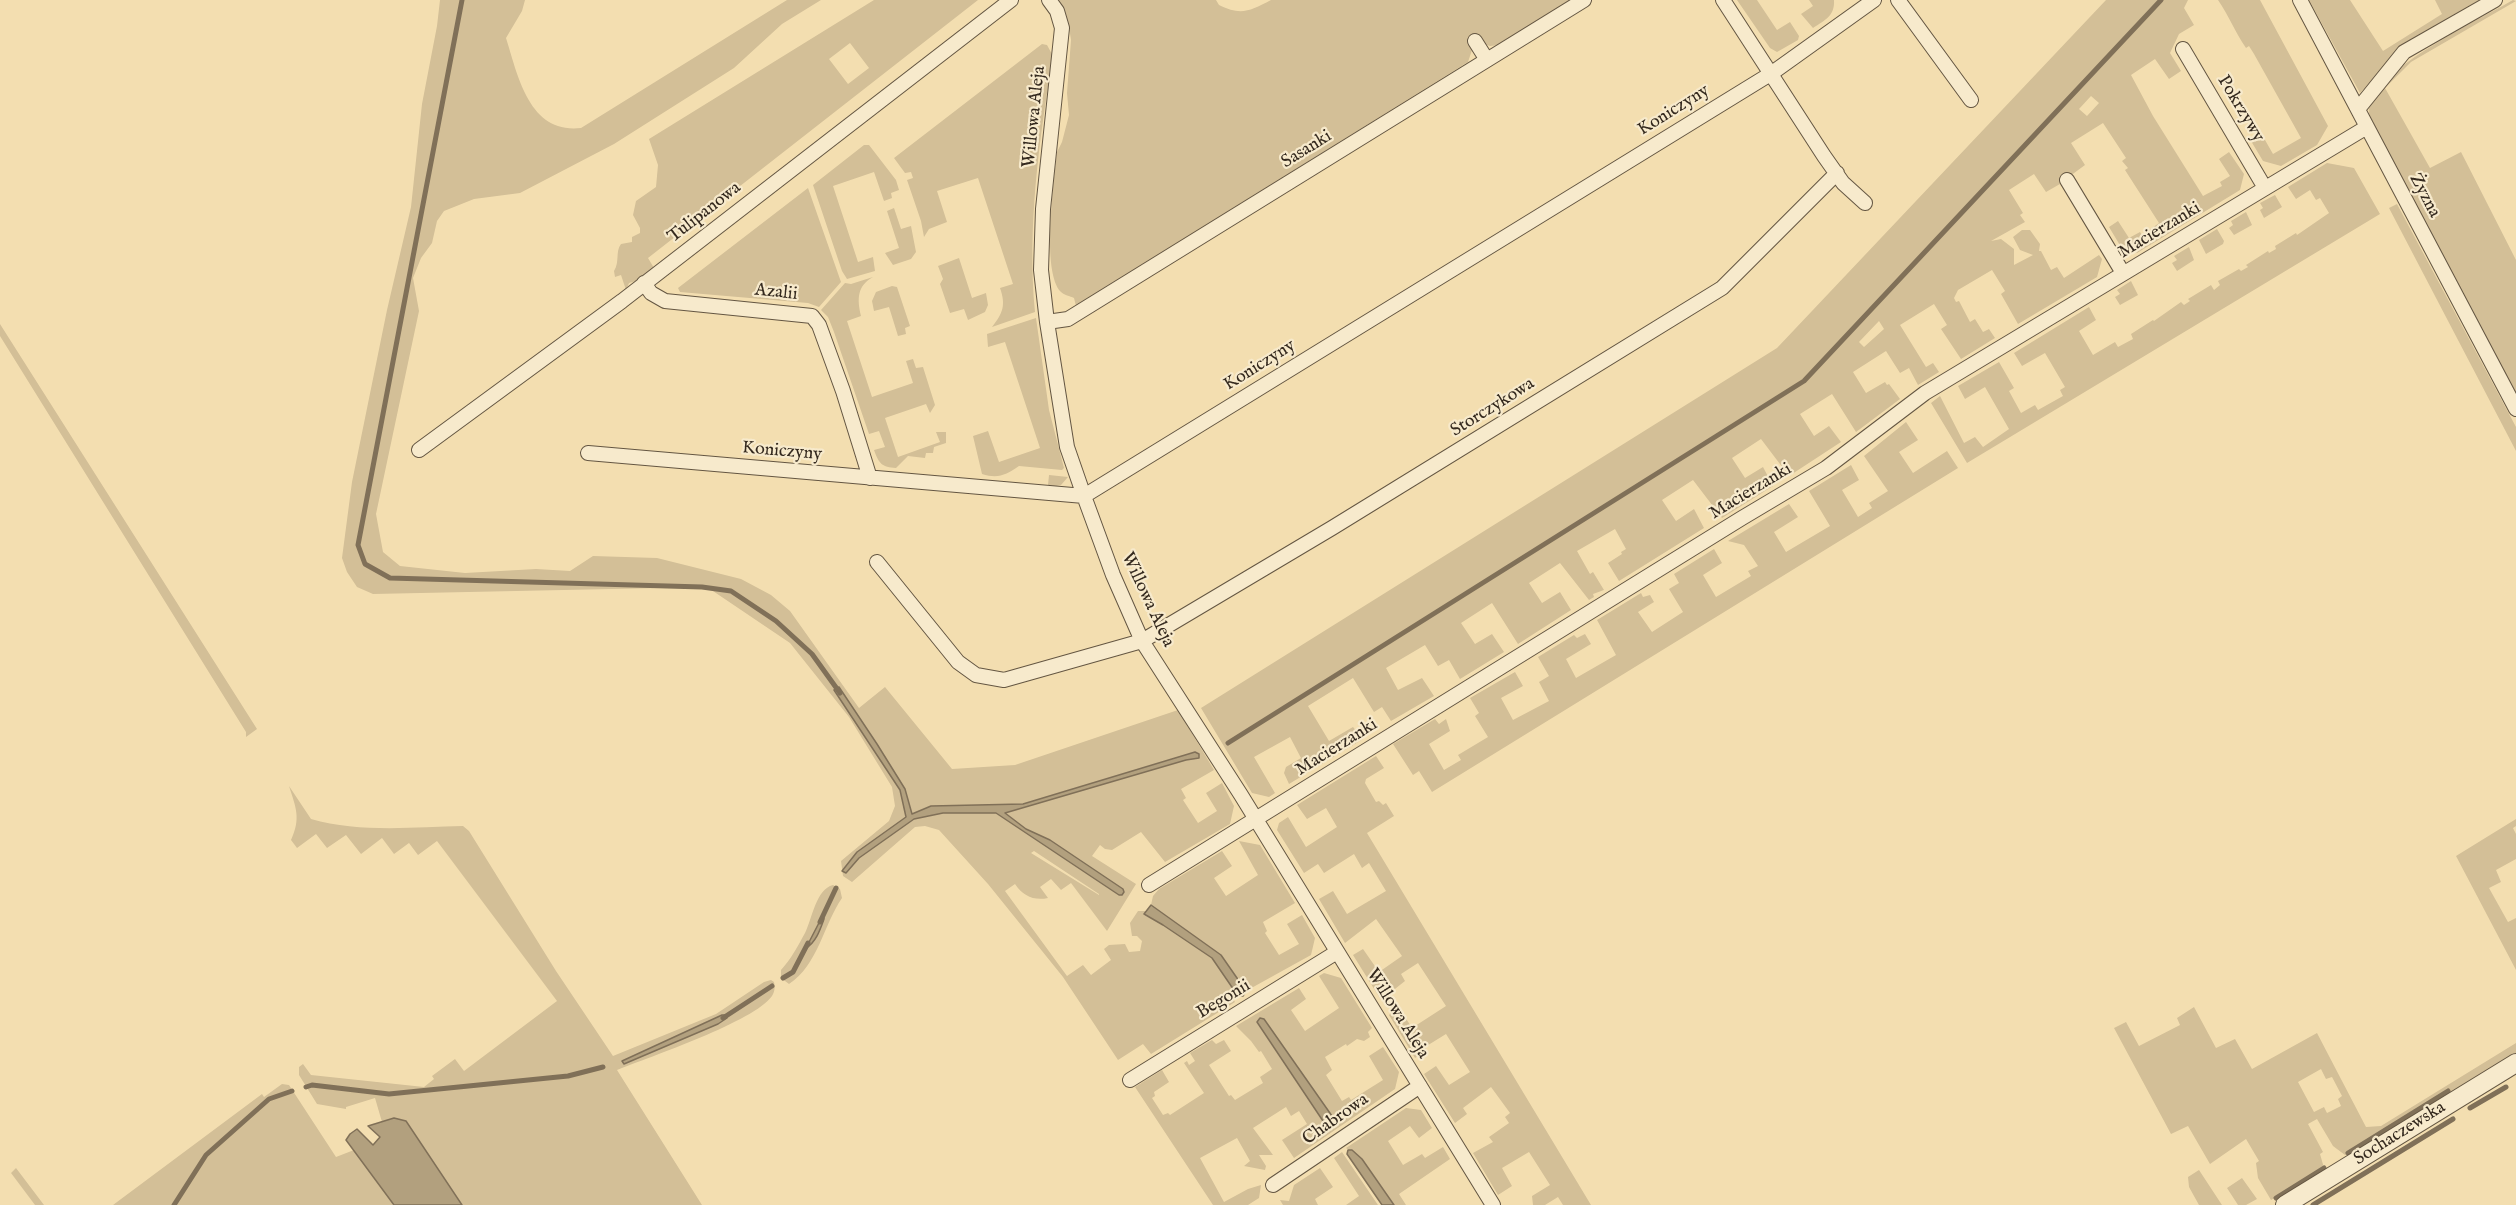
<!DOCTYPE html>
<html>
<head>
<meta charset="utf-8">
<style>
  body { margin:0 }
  canvas { display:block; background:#f3deb0 }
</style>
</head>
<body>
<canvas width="2516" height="1205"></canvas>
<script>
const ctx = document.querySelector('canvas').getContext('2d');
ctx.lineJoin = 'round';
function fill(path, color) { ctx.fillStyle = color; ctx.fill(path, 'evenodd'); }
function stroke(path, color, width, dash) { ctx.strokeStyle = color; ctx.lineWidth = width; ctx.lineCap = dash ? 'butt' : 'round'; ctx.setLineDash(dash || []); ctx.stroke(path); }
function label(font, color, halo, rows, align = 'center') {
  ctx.font = font + ' "IM FELL English",serif'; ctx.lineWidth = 4.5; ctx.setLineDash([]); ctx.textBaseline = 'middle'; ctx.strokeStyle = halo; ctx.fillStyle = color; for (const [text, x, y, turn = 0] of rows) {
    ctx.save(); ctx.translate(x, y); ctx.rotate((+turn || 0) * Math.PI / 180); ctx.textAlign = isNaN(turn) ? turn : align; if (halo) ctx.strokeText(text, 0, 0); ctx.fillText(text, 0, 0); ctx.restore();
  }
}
const green = new Path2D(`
  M440,0H525L522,11L506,38C518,76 529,134 581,128L787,0H821L782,24L734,68L614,144L520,193L474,199L444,211L437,221L432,243L421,258L413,278L419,311L376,514L383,552L400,566L465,573L536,569L570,571L593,556L657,558L741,579L771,595L790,611L859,708L885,687L952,769L1015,765L1178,710L1214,770L1181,789L1186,798L1183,800L1198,823L1217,811L1206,793L1222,783L1234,806L1230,824L1165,862L1141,832L1112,850L1105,849L1100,845L1092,856L1136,884L1107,931L1071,883L1061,890L1051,879L1040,887L1048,898C1034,901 1023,896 1015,884L1005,891L1067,976L1083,965L1091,975L1111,960L1104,949L1109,945L1125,944L1129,952L1140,951L1142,941L1137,936H1132L1130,923L1138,911H1146L1144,915L1163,924L1212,958L1238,996L1233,999L1235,1002L1151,1054L1143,1044L1118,1060L1063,977L988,884L939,830L925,826L915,827L852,882L843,876L841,861L889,821L895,806L892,787L849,717L790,643L707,587L373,594L357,587L347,572L342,558L352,482L387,310L411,207L422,104L437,26ZM1034,851L1099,894V895L1031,853Z
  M874,0H978L648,258L654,268L639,280L629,283L626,290L621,275L615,277L614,271C620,262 615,252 621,244L632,242V237L640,233V228L633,215L636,201L656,187L658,165L649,139ZM850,43L869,68L848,84L829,59Z
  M1058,0H1216L1219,5C1241,16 1250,11 1271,0H1571L1499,45L1490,46L1475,41L1468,62L1076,306L1074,298C1070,296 1064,295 1061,292C1041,272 1054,180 1057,152L1062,142L1069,115L1067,93L1071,40L1068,21Z
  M1737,0H1757L1777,30L1790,22L1799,36L1798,40L1777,52L1770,48Z
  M1809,0H1834C1835,16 1825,20 1813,28L1801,14L1813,6Z
  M2106,0H2188L2184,8L2194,25L2179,34L2170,53L2181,71L2169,79L2155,59L2131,75L2153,116L2203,196L2222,186L2220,182L2230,176L2219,159L2229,152L2244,174L2240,190L2137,253L2121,247L2109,227L2118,221L2129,238L2140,232L2142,235L2159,223L2125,170L2128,168L2122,161L2126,158L2103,123L2071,143L2085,165L2066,179L2067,180L2046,192L2034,174L2009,190L2023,213L2020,215L2025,222L1991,241L2001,239L2014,249V265L2033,255L2020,250L2013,237L2022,230H2030L2040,244L2039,251H2041L2051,270L2057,267L2064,278L2099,255L2102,259L2097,277L2018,324L2001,294L2005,291L1992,270L1958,290L1954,298L1956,302L1959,301L1970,322L1975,319L1983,332L1989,329L1995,338L1961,359L1941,329L1947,325L1934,304L1900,325L1926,367L1933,363L1939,372L1918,385L1909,368L1900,373L1886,351L1853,372L1866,393L1885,382L1887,385L1889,384L1900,399L1856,432L1832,394L1800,414L1814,436L1829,426L1841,442L1789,476L1761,439L1732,458L1745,478L1763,467L1773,486L1722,518L1693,480L1662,500L1676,521L1694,509L1704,528L1619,581L1608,563L1622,554L1621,552L1626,549L1615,529L1577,551L1590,574L1593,572L1604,590L1593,594L1594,597L1589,600L1560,563L1529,583L1542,603L1560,592L1571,610L1518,644L1492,603L1461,623L1475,644L1492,634L1504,652L1460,679L1449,660L1438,666L1425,645L1386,668L1398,690L1422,678L1434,696L1391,721L1382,707L1374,712L1353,678L1308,706L1329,741L1353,727L1363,739L1289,784L1284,773L1286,767L1301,758L1290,737L1254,757L1275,793L1269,797L1252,793L1201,708L1777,348ZM2091,96L2099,103L2087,116L2079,109ZM1879,321L1884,329L1864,347L1859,342Z
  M2218,0H2260L2328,126L2317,145L2281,166L2263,161L2251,141L2261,133L2273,154L2301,138L2254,54L2249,46L2246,48C2235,32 2229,16 2218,0Z
  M2309,0H2350L2383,51L2442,14L2435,0H2490L2396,53L2360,93Z
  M2513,0L2516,1L2411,62L2385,88L2430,168L2461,152L2516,260V399L2371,124C2370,118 2368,111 2369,105C2375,70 2482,18 2513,0Z
  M1042,44L1047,45L1053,56C1039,140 1027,228 1035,312L992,327C1003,313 1006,305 1000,288L1013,284L978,178L937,191L947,222L929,229L924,237L921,221L907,180L913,178L911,172L905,173L894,158Z
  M864,145H869L896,180L899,190L891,193L892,198L884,201L874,172L833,186L858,262L873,257L875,271L847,279L842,271L813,185Z
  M2327,163L2354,168L2380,214L1967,463L1931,403L1940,396L1964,443L1975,437L1983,447L2009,429L1985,387L1965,399L1958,386L1999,362L2014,388L2009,391L2021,413L2035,405L2038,410L2063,396L2060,390L2065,387L2045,353L2022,366L2014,353L2089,307L2096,320L2079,331L2093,355L2115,342L2118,347L2133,339L2131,334L2153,320L2154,321L2181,302L2184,305L2190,301L2188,299L2211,285L2214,290L2220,285L2218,281L2239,269L2241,271L2248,267L2246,265L2268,251L2269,253L2276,249L2275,246L2296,233L2297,235L2329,213L2320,198L2316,200L2310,190L2296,199L2288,187Z
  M808,188L841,282L819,307L808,303L680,292L678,288Z
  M2275,195L2282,207L2264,218L2260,210L2263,208L2260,203Z
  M2397,204L2516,427V451L2389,208Z
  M894,208L901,229L911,226L916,252L911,259L893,265L885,253L899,248L887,211Z
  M2246,212L2252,225L2234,235L2229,228L2233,225L2231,221Z
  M2217,229L2224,241L2223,244L2206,254L2199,240Z
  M2189,247L2194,260L2177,271L2172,263L2177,260L2174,256Z
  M959,258L972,298L986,293L988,305L985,312L968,320L964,309L950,313L940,284L943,279L938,266Z
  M873,277C857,286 857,299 861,316L847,321L872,397L913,383L906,361L913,359L916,368L923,367L935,405L930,413L926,404L885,418L898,457L940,442L936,432H946V443L934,447L933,453H926L925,458L908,456L896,468C882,467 879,464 874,450L885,447L879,431L869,434L834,332L828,317L821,310L845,283L851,284Z
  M2131,281L2138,295L2120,305L2115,297L2120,294L2117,290Z
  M892,286L897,287L910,326L905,328L906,334L898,336L889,307L874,311L872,301L876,292Z
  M1036,318L1049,410L1064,468L1062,470L1019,466C1006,475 998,479 982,474L973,436L988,431L999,462L1040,448L1005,342L988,347L987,334Z
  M0,324L257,729L246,737V732L0,336Z
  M1906,422L1918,440L1899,452L1913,473L1947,451L1958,468L1432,792L1419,771L1413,775L1393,744L1435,719L1439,724L1446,719L1450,731L1429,744L1444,770L1461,760L1458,755L1488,737L1475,716L1479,713L1470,698L1515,672L1523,686L1501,698L1513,720L1549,701L1539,682L1549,676L1538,657L1574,635L1577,638L1585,634L1591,644L1566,659L1576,678L1616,655L1597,620L1641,593L1643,597L1650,595L1654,602L1638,612L1652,632L1683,612L1669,589L1679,583L1674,574L1714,549L1722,563L1703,575L1716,597L1751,576L1748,571L1758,566L1744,545L1728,541L1789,504L1798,517L1774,532L1786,552L1830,526L1809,491L1851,465L1859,480L1842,490L1858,517L1872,508L1869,503L1888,491L1864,456Z
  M1049,475L1068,477L1061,485L1051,487L1048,485Z
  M1376,756L1384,768L1366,779L1365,783L1376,802L1379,801L1383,805L1386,803L1394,816L1367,833L1591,1205H1563L1558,1197L1545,1205H1533L1532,1196L1550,1185L1529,1152L1502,1168L1512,1186L1498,1195L1473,1153L1493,1142L1489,1137L1509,1123L1505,1117L1510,1113L1491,1087L1463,1108L1467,1114L1455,1123L1424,1074L1436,1066L1449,1085L1470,1072L1446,1034L1425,1047L1426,1050L1415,1058L1389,1015L1398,1006L1412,1028L1446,1006L1418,963L1401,974L1405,981L1381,1000L1353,955L1363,949L1379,972L1402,956L1376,919L1345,943L1319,899L1333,891L1347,914L1386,891L1369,863L1362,868L1354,854L1324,873L1318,864L1304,873L1277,830L1279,823L1288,817L1306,847L1337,827L1326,808L1307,819L1297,805Z
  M289,786L311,819C359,833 414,827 463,826L469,831L556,971L613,1056L716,1014L764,982L771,980L774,982C775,987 775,991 772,996C755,1021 650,1057 617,1070L702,1205H462L406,1121L394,1118L382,1122L375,1098L346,1107V1109L317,1104L299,1075V1067L303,1064L311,1075L424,1087L434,1079L432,1076L455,1059L464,1071L557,1001L437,841L418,855L409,843L394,854L382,838L361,854L346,835L327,848L316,834L297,848L291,840C301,818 296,808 289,786Z
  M2516,819V826L2513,828L2516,834V859L2496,870L2501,882L2489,888L2508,922L2516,918V970L2456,856Z
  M1239,841L1260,845L1295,903L1263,922L1267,931L1265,933L1279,955L1299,944L1287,924L1302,915L1315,938L1311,955L1246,991L1221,955L1151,905L1153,896L1159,889L1222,851L1232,866L1214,878L1226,896L1258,875Z
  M833,885L840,889L842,898C823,926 818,965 789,984L781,978V970C791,959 798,946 805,933C812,919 816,889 833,885Z
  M1324,973L1341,978L1372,1028L1368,1032L1370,1037L1364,1041L1357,1039L1347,1046L1346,1044L1325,1057L1332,1070L1326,1075L1342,1101L1349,1097L1351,1100L1383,1080L1369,1056L1383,1047L1399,1072L1395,1089L1294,1158L1282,1140L1307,1124L1299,1111L1291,1116L1286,1107L1253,1128L1273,1155H1259L1266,1166L1265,1170L1244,1166L1250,1161L1237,1138L1200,1158L1224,1202L1248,1189L1261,1185L1259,1198L1248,1205H1213L1135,1087L1162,1070L1169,1082L1154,1092L1155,1096L1152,1098L1163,1115L1168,1113L1170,1115L1204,1093L1184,1063L1187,1061L1189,1065L1195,1061L1190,1053L1212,1040L1216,1044L1224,1040L1231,1051L1209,1065L1229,1096L1231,1095L1235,1100L1263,1083L1260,1077L1272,1069L1261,1051L1259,1052L1251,1041L1236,1026L1299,988L1306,999L1291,1010L1305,1031L1339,1008L1319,976ZM1260,1018L1332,1116L1270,1042L1257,1022Z
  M2194,1007L2216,1048L2235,1039L2252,1069L2317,1033L2366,1127L2381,1126L2516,1043V1053L2350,1154L2345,1155L2333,1146L2317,1119L2308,1124L2323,1152L2320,1154L2324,1168L2271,1200L2258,1178L2256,1163L2259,1161L2246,1139L2210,1164L2188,1126L2171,1134L2114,1028L2126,1022L2139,1046L2180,1025L2177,1018ZM2321,1069L2326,1079L2332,1077L2342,1096L2338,1099L2341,1106L2327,1113L2324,1107L2314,1112L2298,1082Z
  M282,1084L289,1085L336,1157L354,1150L394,1205H113L262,1094L264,1097Z
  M1406,1108L1421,1110L1432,1128L1419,1138L1410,1126L1388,1141L1403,1165L1422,1154L1425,1158L1443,1147L1450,1159L1399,1194L1406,1205H1394L1362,1159L1346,1148Z
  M1342,1152L1378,1205H1346L1359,1196L1334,1158Z
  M16,1168L44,1205H35L11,1173Z
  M1320,1168L1333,1187L1315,1199L1318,1205H1283L1280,1200L1289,1201L1294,1185Z
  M2199,1170L2222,1205H2199L2189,1187L2188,1177Z
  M2242,1178L2257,1199L2246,1205H2238L2227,1188Z`);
const water = new Path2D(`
  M839,687L877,744L905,789L912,814L931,806L1023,804L1195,752L1199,754V758L1186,760L1005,813L1026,829L1050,840L1123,889L1124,892L1122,895H1119L996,813H943L914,819L859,858L846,873L842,871L857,852L906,817L900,790L834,690Z
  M1151,905L1221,955L1246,991L1243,996H1238L1212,958L1163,925L1144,914Z
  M823,915L824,919C820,930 816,942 806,948Z
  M722,1015H727V1018L718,1024L624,1064L622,1061Z
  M1260,1018L1264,1019L1332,1116L1333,1120L1330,1124L1323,1121L1257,1022Z
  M394,1118L406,1121L462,1205H394L346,1140L350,1134L357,1129L373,1145L380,1137L368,1126Z
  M1348,1150H1352L1362,1159L1394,1205H1382L1347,1154Z`);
const stream = new Path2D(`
  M462,0L358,545L365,564L390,578L702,587L731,591L776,621L812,654L840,693
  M1228,743L1804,381L2161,0
  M820,922L836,888
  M783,978L793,972L808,943
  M723,1018L772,986
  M306,1087L312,1085L389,1094L568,1076L603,1067
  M2470,1108L2506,1087
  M2348,1153L2448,1091
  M2276,1198L2324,1168
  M174,1205L206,1155L269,1099L292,1091
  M2313,1205L2453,1119`);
const minor = new Path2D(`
  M1049,0L1057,11L1062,28L1043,209L1041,270L1047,322L1067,447L1084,496L1113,575L1142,641L1241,795L1493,1205
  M1723,0L1824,156L1843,183L1865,203
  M1898,0L1971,100
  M2300,0L2516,409
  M1475,41L1487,60
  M2183,49L2265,188
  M2358,109L2404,52L2495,0
  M2067,180L2123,273
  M644,283L651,293L665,301L812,316L819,325L843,391L870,478
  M1047,322L1068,319L1584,0
  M419,450L622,301L1011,0
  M588,453L1084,496L1772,73L1874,0
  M877,562L958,662L976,675L1004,680L1142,641L1332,528L1722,288L1837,173
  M1149,885L1742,518L1826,468L1925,393L2367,127
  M1130,1080L1337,952
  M1273,1185L1420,1086`);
const tertiary = new Path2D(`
  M2285,1205L2516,1063`);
const streetNames = [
  ["Pokrzywy",2240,109,59],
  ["Koniczyny",1674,111,-32],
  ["Willowa Aleja",1035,117,-84],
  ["Sasanki",1307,150,-32],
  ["Żyzna",2424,196,62],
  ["Tulipanowa",705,213,-38],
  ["Macierzanki",2160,231,-31],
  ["Azalii",776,293,6],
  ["Koniczyny",1260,366,-32],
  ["Storczykowa",1493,408,-32],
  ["Koniczyny",782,452,5],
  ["Macierzanki",1751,492,-31],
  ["Willowa Aleja",1147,600,65],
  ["Macierzanki",1337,748,-32],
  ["Begonii",1224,1000,-31],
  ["Willowa Aleja",1397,1014,58],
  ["Chabrowa",1336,1120,-35],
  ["Sochaczewska",2400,1134,-32]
];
fill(green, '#d3bf97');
fill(water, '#b2a07e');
stroke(water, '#807058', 1.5);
stroke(stream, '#807058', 5);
stroke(minor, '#645642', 16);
stroke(tertiary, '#645642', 20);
stroke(minor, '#f7eacc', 14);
stroke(tertiary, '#f7eacc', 18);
label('18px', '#34291e', '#f7eacc', streetNames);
</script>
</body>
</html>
